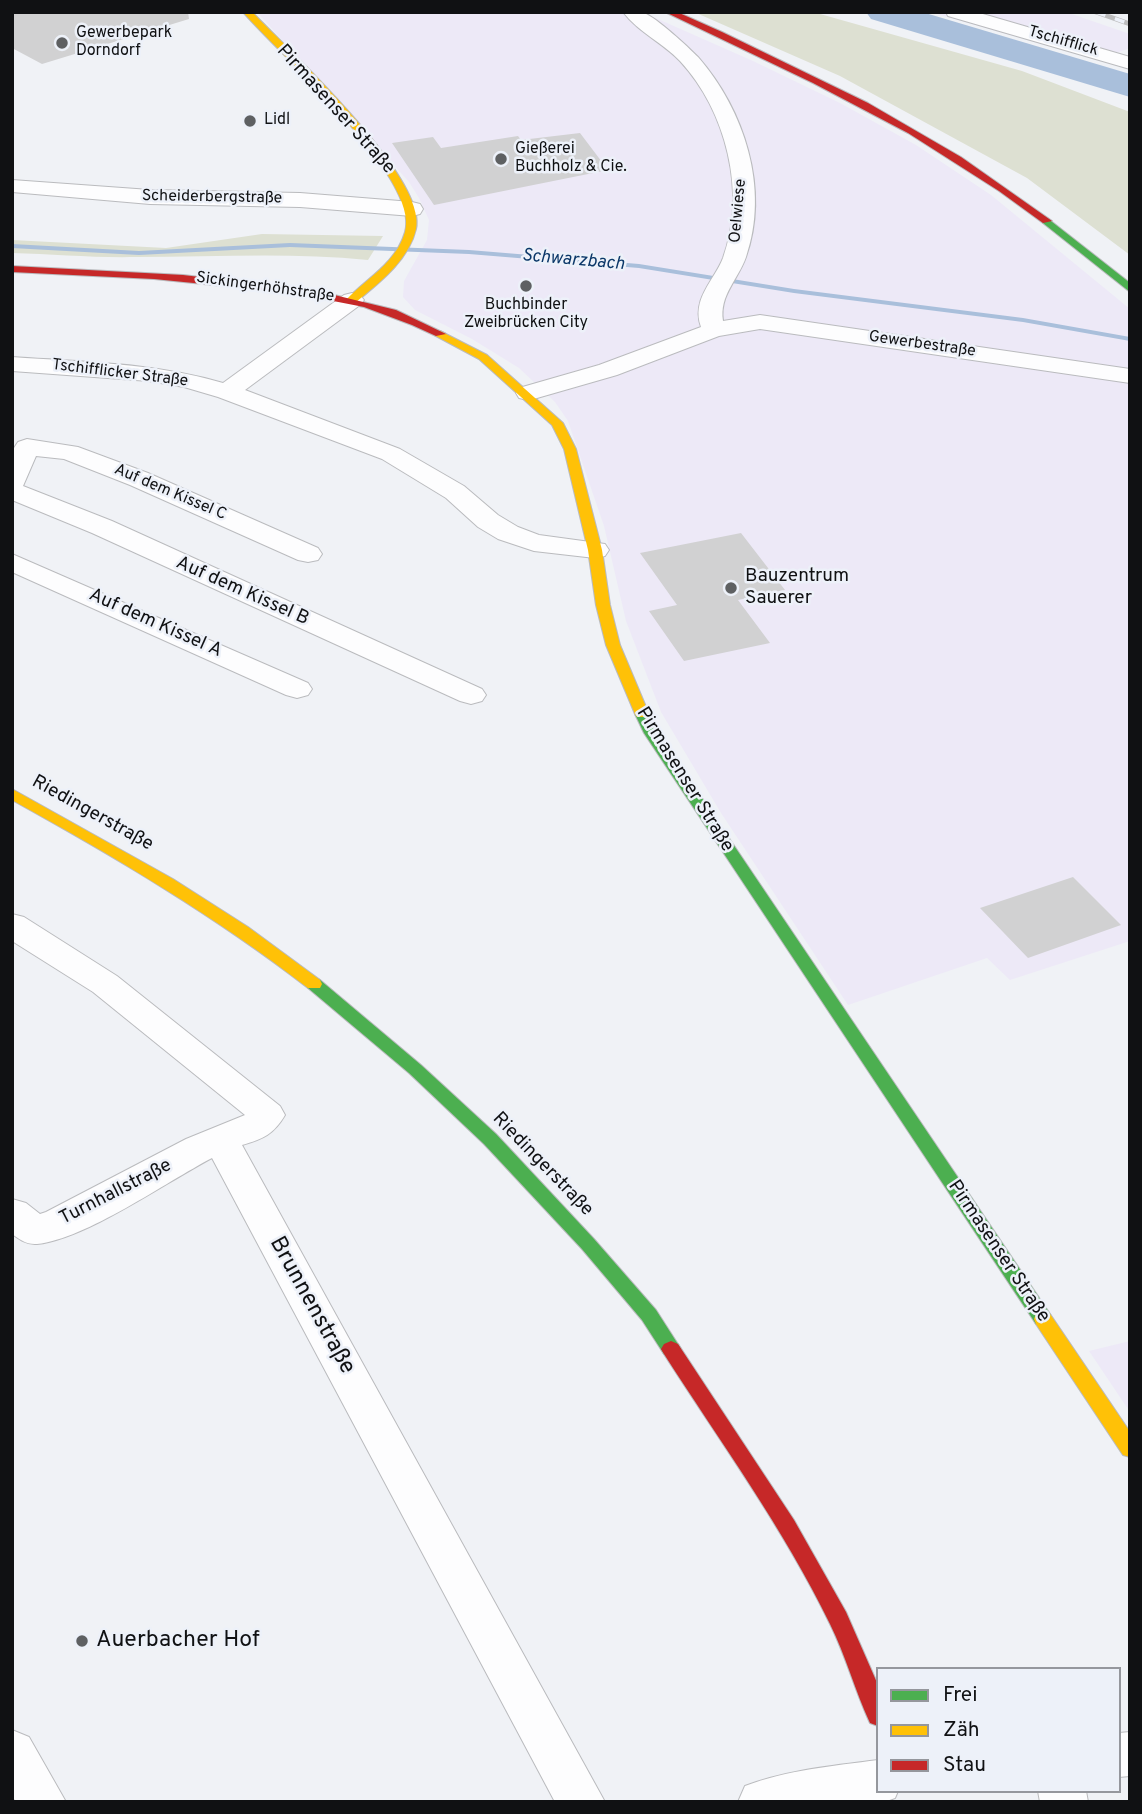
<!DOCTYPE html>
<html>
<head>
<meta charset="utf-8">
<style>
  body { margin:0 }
  #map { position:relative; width:1142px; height:1814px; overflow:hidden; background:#f0f2f6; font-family:Overpass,sans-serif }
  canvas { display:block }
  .frame { position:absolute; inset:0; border:14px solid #101113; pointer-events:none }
  .legend { position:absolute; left:876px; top:1667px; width:245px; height:126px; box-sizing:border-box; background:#edf1f9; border:2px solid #95979d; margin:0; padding:9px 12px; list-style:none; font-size:21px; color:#101113 }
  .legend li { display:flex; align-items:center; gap:14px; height:35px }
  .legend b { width:35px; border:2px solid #95979d }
</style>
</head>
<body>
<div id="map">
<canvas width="1142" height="1814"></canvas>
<div class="frame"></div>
<ul class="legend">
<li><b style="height:9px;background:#4caf50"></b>Frei</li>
<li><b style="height:9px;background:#ffc107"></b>Zäh</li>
<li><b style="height:9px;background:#c62828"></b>Stau</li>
</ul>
</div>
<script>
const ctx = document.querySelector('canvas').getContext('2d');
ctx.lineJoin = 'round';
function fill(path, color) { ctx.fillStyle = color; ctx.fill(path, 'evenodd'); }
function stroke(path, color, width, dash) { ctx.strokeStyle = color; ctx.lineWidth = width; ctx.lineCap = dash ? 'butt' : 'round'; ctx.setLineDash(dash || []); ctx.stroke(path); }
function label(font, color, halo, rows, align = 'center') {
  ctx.font = font + ' Overpass,sans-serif'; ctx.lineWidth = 5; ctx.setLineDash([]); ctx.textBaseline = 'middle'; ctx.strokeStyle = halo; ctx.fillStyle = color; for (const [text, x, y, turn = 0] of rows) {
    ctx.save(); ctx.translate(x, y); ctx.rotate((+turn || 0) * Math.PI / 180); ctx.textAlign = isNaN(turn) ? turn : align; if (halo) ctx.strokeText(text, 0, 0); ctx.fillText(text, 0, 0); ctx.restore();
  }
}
const commercial = new Path2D(`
  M257,12H642L753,61L840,103L916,145L991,195L1130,309V941L1010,980L987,958L848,1005L721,813L661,712L626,621L604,526L568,421L555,402L519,368L472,339L415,310L403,297L404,281L427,240L429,220L419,198L409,182Z
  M930,12H1066L1130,34V48L1097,60Z
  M1130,1341V1412L1089,1351Z`);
const green = new Path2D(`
  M694,12H813L1022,71L1130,112V255L1027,178L840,76Z
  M262,234L383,236L368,260C290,252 214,257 136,257C95,258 53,254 12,253V240L166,248Z`);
const stream = new Path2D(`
  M290,243L469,250L639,264L794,289L1023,318L1130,337V341L1023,322L794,293L639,268L469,254L290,247L139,255L12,248V244L139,251Z`);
const river = new Path2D(`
  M866,12H922L1130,74V97L871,19Z`);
const building = new Path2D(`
  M12,12H188L189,19L42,64L12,48Z
  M580,133L608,170L434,205L392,143L433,137L441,148L518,136L521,140Z
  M741,533L785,590L738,600L770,643L684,661L649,611L677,605L640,553Z
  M1073,877L1121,925L1028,958L980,908Z`);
const street = new Path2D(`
  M623,12C629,12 639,10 644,13C657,18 688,47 698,57C744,110 770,188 746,257C738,280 719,295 723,321L760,315L1130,369V383L760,329L719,336L617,375L537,398L528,400L519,398L516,393L519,388L599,365L701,327C691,299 714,281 723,258C747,192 726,111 680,61C663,43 638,32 623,12Z
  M946,12H976L1130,57V69L948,16Z
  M12,180L150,190L300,193L412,202L420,204L423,209L420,214L412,216L300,207L150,204L12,192Z
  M352,293L360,295L364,300L360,305L245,390L400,449L464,486L498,515L518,527L539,535L605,544L609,550L605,556L595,558L534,551L498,539L478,527L446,498L382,459L218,397L184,387L149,381L12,371V357C83,362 155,363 223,383L344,295Z
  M27,439L78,447L148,473L318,548L322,554L318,560L308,562L298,560L130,485L64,459L36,456L23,486L112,521L482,689L486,695L482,701L471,704L460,701L92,533L12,500V451L18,442Z
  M12,554L308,683L312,689L308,695L297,698L286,695L12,572Z
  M12,914L24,917L117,976L280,1106L285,1115C274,1134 263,1139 242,1145L605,1802H555L212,1158C166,1182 86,1239 37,1244C27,1245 19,1239 12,1234V1199L26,1203L40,1214L46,1212L186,1139L245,1115L93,992L12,941Z
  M12,1730L29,1737L66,1802H16L12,1796Z
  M1130,1732V1776L1119,1777V1733Z
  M878,1760V1791H898L895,1798L884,1802H738L745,1786C787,1770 833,1766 878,1760Z
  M1038,1791H1086L1088,1802H1040Z`);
const fast = new Path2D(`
  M1047,218L1130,283V292L1043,223L1042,221Z
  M642,710L647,711L658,733L1050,1314L1052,1319L1050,1324L1043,1326L1036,1324L644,733L635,714Z
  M314,978L320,980L421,1065L496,1134L594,1239L656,1310L681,1349L678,1354L671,1357L664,1354L642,1320L582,1249L484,1144L409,1073L308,988L306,984Z`);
const slow = new Path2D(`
  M243,12H252C289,50 428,178 416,229C409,260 379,283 356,302L346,300C367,278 396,263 405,232C421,178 278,53 243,12Z
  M440,331L487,355L563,423L576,449L602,550L610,605L620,645L649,714L647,717H637L635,714L606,645L596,605L588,550L564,449L552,425L479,359L436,336L434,334Z
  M12,789L173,879L248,927L320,980L322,984L320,988H308C215,916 115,857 12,800Z
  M1043,1312L1050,1314L1130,1432V1457L1123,1455L1036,1324L1034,1319L1036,1314Z`);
const jam = new Path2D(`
  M665,12H677L722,32L868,103L961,157L1052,221L1043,223L999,191L908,133L813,83Z
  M12,266L183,275L318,291L396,310L446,334L436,336L412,325L364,307L292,293L154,279L12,272Z
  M671,1341L678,1344L794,1520L846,1612L878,1685V1726L870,1723C855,1691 846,1656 830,1624C784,1529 721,1443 664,1354L661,1349L664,1344Z`);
const rail = new Path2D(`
  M1096,12L1130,24`);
const markers = [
  [62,43,7,"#5e6062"],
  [250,121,7,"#5e6062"],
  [501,159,7,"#5e6062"],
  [526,286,7,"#5e6062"],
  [731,588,7,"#5e6062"],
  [82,1641,7,"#5e6062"]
];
const farPoinames = [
  ["Gewerbepark",76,34],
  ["Dorndorf",76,52],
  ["Lidl",264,121],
  ["Gießerei",515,150],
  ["Buchholz & Cie.",515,168],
  ["Buchbinder",526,306,"center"],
  ["Zweibrücken City",526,324,"center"]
];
const farStreetnames = [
  ["Tschifflick",1063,42,16],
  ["Scheiderbergstraße",212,198,1],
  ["Oelwiese",739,211,-85],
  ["Sickingerhöhstraße",265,288,8],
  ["Gewerbestraße",922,345,8],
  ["Tschifflicker Straße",120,374,7],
  ["Auf dem Kissel C",170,493,23]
];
const farWaternames = [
  ["Schwarzbach",573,261,5]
];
const streetNames = [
  ["Pirmasenser Straße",335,110,48],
  ["Auf dem Kissel B",242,592,24],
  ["Auf dem Kissel A",155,624,24],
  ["Pirmasenser Straße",684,780,58],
  ["Riedingerstraße",92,814,29],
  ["Riedingerstraße",542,1165,46],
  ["Turnhallstraße",116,1193,-27],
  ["Pirmasenser Straße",998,1252,56]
];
const poiNames = [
  ["Bauzentrum",745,577],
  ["Sauerer",745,599]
];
const nearStreetnames = [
  ["Brunnenstraße",311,1306,61]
];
const nearPoinames = [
  ["Auerbacher Hof",96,1641]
];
fill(commercial, '#ede9f7');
fill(green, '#dde0d2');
fill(stream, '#a9bfdb');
fill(river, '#a9bfdb');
fill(building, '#d1d1d2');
stroke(street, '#babbbe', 2);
stroke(fast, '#babbbe', 2);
stroke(slow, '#babbbe', 2);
stroke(jam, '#babbbe', 2);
fill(street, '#fdfdfe');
fill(fast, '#4caf50');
fill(slow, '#ffc107');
fill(jam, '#c62828');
stroke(rail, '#bcbcbd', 5);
stroke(rail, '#edf1f9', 3.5, [10]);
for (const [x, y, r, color] of markers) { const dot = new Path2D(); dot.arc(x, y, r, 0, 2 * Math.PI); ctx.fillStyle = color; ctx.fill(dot); stroke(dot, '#edf1f9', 2.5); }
label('16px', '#101113', '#edf1f9', farPoinames, 'left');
label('16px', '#101113', '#edf1f9', farStreetnames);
label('italic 18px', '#0b3768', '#edf1f9', farWaternames);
label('19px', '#101113', '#edf1f9', streetNames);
label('19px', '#101113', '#edf1f9', poiNames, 'left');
label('23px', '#101113', '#edf1f9', nearStreetnames);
label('23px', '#101113', '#edf1f9', nearPoinames, 'left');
</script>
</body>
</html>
